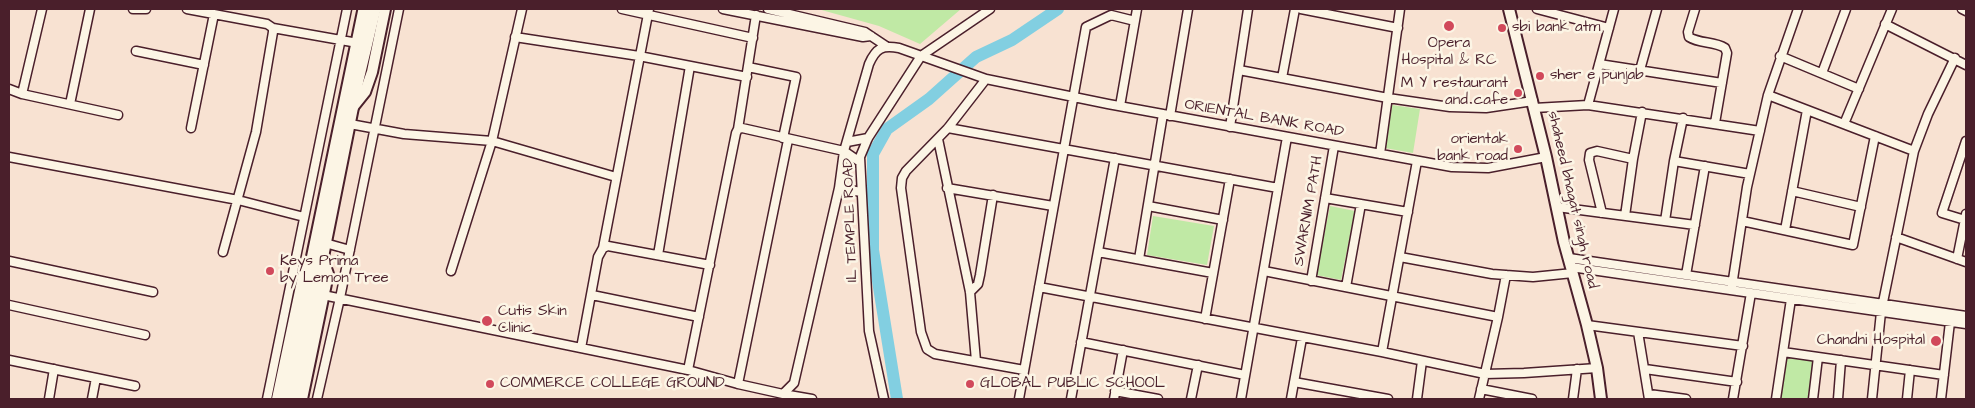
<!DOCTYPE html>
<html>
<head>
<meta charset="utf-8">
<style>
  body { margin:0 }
  #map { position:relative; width:1975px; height:408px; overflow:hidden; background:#f8e2d2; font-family:"Architects Daughter",sans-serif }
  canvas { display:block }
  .frame { position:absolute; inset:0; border:10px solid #4a1f2b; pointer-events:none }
</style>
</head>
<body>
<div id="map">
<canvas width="1975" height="408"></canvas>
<div class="frame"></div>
</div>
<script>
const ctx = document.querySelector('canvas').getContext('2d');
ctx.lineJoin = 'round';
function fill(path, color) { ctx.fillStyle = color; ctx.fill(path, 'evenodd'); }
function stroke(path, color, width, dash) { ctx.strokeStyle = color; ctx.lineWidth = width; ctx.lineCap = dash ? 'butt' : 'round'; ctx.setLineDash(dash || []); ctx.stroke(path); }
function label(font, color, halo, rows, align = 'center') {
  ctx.font = font + ' "Architects Daughter",sans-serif'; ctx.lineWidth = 5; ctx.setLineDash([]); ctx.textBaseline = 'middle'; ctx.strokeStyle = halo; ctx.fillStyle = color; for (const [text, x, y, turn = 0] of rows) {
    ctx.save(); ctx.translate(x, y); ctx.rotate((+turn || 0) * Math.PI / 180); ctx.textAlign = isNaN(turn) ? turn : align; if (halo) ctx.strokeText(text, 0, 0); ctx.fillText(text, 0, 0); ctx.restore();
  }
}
const green = new Path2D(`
  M818,9H961L920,44L879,26Z
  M1392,105L1420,109L1413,153L1385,148Z
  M1330,206L1355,211L1341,280L1316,275Z
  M1153,216L1214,226L1207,265L1147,255Z
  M1787,358L1814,361L1810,399H1781Z`);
const river = new Path2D(`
  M897,399L873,250V154L887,129L929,99L976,57L1012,40L1058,9`);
const street = new Path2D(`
  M42,9L22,94L118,115
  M133,9H146
  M187,9L267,24L273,28V32L256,132L223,252
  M622,9L753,38
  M723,9L863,37L871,36
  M768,9L865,32L886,46
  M1301,9L1398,28
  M1537,9L1609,28
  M1695,9L1688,32L1689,37C1700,44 1714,41 1725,48L1727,53L1715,123
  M1962,9L1966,11
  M1885,24L1966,65
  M273,28L352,42
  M515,37L639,56L747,77
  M136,51L204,65
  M1780,56L1859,89
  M1599,64L1722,83
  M748,67L796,77L783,138
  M1239,70L1388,98L1450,107L1486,108L1533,101
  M1640,70L1657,9
  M1822,73L1846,9
  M1282,78L1295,9
  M986,79L948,128L906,171L902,178L901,188L921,332L927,349L935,354L1024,370
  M9,89L22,94
  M1768,95L1914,151
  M70,104L90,9
  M1588,105L1614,9
  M1120,106L1137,9
  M1534,108L1588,105L1760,131
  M1170,116L1188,9
  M350,124L404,134L492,141L616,177
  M1844,124L1892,9
  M1230,127L1248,9
  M191,128L214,14
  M948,128L1278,188
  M738,129L756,15
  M938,139L970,292L976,361
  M847,142L868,138
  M1380,154L1400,9
  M9,157L238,200L304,217
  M1674,161L1750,174
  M839,188L861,192
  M947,188L1053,206
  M1792,191L1861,207
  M1325,198L1408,212
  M1148,206L1223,220
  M1557,207L1695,225
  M1602,213L1589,160L1590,153L1597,151L1633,159
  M1625,216L1633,159L1642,112
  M1965,220L1942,213L1966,141
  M1665,221L1674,161L1683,118
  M1742,221L1853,245L1875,136
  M1785,230L1807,110
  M1896,237L1966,262
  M325,243L350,250
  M603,248L649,9
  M1098,252L1213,273
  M658,255L690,66
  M1400,257L1492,274L1533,277L1573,273
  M1569,258L1966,316
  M1139,259L1163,114
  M1957,259L1966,214
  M9,261L153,292
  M1571,267L1966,324
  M451,271L492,141L522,9
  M1264,271L1498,317
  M1686,275L1705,166
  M1311,281L1334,146
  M1732,286L1747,187L1768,95L1798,9
  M1039,287L1382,352L1485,374L1524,373L1597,368
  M1346,287L1361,204
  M970,292L978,284L980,275L993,195
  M323,295L688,370L738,384L783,394L794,383L839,188L844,151L869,64C876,48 882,45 899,48L986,79L1108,104L1452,167L1488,168L1546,157
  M592,295L699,317
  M9,305L145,335
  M1205,319L1230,179
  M1587,325L1743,346
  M1638,332L1649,399
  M1081,342L1245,375
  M581,348L598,257L603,248L608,246L710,265
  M1382,352L1417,161
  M1783,352L1944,375
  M9,360L135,386
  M1645,369L1737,382
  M688,370L736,133L738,129L742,128L844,151L860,162
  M1294,382L1388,399
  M738,384L788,140
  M1481,389L1532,399
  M1115,391L1158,399
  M783,394L812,399
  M1649,394L1686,399
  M49,399L54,369
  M92,399L96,378
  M267,399L347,9
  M317,399L340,298L399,9
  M884,399L869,331L860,157L868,138L921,56L990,9
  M1019,399L1086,27L1111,15L1135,21
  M1071,399L1115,158
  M1114,399L1123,350
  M1191,399L1198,365
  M1241,399L1287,137
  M1291,399L1302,338
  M1417,399L1422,361
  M1479,399L1498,317L1506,275
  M1573,399L1577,369
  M1733,399L1751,293
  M1776,399L1791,299
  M1813,399L1818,357
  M1838,399L1841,360
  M1872,399L1881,312L1914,151L1928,114L1955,58
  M1907,399L1910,370
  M1941,399L1950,322`);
const secondary = new Path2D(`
  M1509,9L1546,157L1564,242L1587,325L1597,368L1601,399
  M353,107L365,92L372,72L385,9
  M277,399L304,272L311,264
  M302,399L328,274L322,257`);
const primary = new Path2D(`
  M285,399L311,264L364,9
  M294,399L358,80L375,9`);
const markers = [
  [1449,26,6,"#d1495b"],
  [1502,28,5,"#d1495b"],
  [1540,76,5,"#d1495b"],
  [1518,93,5,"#d1495b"],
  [1518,149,5,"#d1495b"],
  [270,271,5,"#d1495b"],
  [487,321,6,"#d1495b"],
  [1936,341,6,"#d1495b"],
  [490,384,5,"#d1495b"],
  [970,384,5,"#d1495b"]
];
const poiNames = [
  ["sbi bank atm",1512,28],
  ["Opera",1449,44,"center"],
  ["Hospital & RC",1449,61,"center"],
  ["sher e punjab",1550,76],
  ["M Y restaurant",1508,84,"right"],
  ["and cafe",1508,101,"right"],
  ["orientak",1508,140,"right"],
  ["bank road",1508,157,"right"],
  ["Keys Prima",280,262],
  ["by Lemon Tree",280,279],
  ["Cutis Skin",498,312],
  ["Clinic",498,329],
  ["Chandni Hospital",1925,341,"right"],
  ["COMMERCE COLLEGE GROUND",500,384],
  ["GLOBAL PUBLIC SCHOOL",980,384]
];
const streetNames = [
  ["ORIENTAL BANK ROAD",1264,119,10],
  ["shaheed bhagat singh road",1572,200,77],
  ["SWARNIM PATH",1309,211,-80],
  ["IL TEMPLE ROAD",851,220,-92]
];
fill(green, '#c0e9a5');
stroke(river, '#82cfe1', 12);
stroke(street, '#4a1f2b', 11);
stroke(secondary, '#4a1f2b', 14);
stroke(primary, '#4a1f2b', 15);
stroke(street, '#fcf5e5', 8);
stroke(secondary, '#fcf5e5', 10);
stroke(primary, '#fcf5e5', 11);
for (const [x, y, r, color] of markers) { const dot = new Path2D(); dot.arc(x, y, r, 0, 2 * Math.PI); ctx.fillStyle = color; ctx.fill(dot); stroke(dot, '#fcf5e5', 2); }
label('15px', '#4a1f2b', '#fcf5e5', poiNames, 'left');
label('15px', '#4a1f2b', '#fcf5e5', streetNames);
</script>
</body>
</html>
